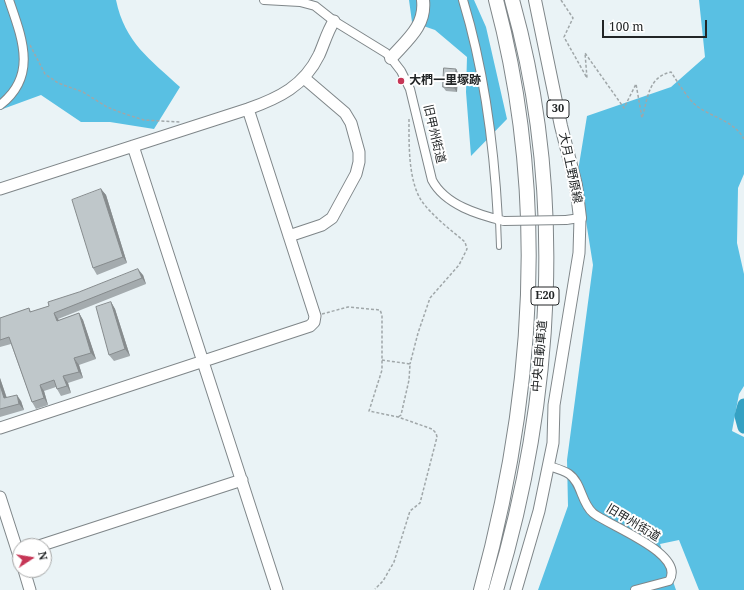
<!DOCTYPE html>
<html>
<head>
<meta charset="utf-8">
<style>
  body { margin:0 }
  #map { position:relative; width:744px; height:590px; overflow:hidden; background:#eaf3f6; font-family:"Noto Serif",serif }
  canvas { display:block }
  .north { position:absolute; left:12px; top:538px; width:40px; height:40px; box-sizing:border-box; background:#fff; border:1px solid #a7a8a8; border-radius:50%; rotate:78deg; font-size:11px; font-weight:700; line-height:16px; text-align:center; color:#222526 }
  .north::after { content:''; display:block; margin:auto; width:14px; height:18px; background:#c63656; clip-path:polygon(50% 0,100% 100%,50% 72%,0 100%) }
  .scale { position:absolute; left:602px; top:20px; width:105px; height:18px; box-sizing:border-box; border:2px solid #222526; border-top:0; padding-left:5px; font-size:12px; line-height:14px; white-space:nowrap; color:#222526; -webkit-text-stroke:3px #fff; paint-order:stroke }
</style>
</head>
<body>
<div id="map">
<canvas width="744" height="590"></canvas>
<div class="north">N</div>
<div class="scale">100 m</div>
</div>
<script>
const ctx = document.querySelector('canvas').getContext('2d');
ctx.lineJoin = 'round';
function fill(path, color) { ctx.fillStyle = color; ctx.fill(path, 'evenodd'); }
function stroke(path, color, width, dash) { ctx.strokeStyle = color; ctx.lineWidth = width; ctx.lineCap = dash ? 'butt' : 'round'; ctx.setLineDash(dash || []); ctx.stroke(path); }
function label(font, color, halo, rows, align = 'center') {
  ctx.font = font + ' "Noto Serif","Noto Sans JP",serif'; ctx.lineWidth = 4; ctx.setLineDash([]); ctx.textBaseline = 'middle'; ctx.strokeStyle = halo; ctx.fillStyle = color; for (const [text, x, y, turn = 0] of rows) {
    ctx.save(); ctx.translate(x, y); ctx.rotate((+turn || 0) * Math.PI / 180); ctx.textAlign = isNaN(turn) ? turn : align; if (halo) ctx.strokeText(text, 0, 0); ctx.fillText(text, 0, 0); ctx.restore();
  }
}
const forest = new Path2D(`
  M0,0H116C125,43 150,59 180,87L154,129L110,122H81L41,95L0,110Z
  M409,0H474L486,27L507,119L471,156L466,92L467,57L435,30L412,22Z
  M699,0H744V174L738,188L737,243L744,274V386L739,394L732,431L744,437V590H699L679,540L660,544L676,590H538L568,506L567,460L593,265L578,171L587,116L671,87L705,57Z`);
const river = new Path2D(`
  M744,405L741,416L744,427`);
const path = new Path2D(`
  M561,0L573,18L564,37L587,78L585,53L624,108L636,84L642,118C648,98 648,77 671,72C677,81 689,101 698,107C714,118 734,121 744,139
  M30,45L45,74L58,83L83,92L107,107L122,113L144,120L180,122
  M409,119C409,143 408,179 421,200C432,216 451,230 465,242L467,249L459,265L430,298L418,333L410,364
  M322,314L348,307L380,310L382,315V370L369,411L398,417L432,429L436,433L437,437L420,503L410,511L394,562L383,581L375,589
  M382,360L410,364L409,380L401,415L398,417`);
const lane = new Path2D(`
  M498,220L499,247`);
const street = new Path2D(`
  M264,0L300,2L315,6L334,21L386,53L391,58L401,71L410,89L432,180C445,205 479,215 504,221
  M463,0C485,72 494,145 498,220
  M0,105C38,76 22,38 9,0
  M566,220L580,218
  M549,466C555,468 563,470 569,474C582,483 581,503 593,513C609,526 687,554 669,581L635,590`);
const secondary = new Path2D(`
  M133,146L277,590
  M0,189L248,109C279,98 304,86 319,55C324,44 327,32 334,21
  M289,236L322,225L332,218L356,174L359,162V152L351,123L345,113L304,78
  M0,428L310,326L314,322L315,316L248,109
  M0,497L20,559
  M39,546L242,480
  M24,570L30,590
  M516,590L539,511L553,443L554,405L579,253L580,218`);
const primary = new Path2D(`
  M535,0L561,126L576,185L580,218
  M391,58C407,40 426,26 423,0`);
const highway = new Path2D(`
  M481,590C534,396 548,195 496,0
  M496,590C553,401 566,192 512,0`);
const streetBridge = new Path2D(`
  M504,221L566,220`);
const wall = new Path2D(`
  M456,69L458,73L457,92L446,91L443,87Z
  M101,189L106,195L127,263L97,275L93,268Z
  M143,275L146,284L58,319L59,320L79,313L83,320L96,359L79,365L83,378L68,383L71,393L61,396L57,389L56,387L44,391L48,405L36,409L32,402L11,344L0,347V318L29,308L31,312Z
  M111,302L115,309L130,356L114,361L109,355Z
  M0,378L7,398L21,401L24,410L0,417Z`);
const shadedWall = new Path2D(`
  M456,69L458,73L457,92L454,88Z
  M101,189L106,195L127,263L123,257Z
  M138,269L143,275L146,284L142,278Z
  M111,302L115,309L130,356L125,349Z
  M54,313L58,319L61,327L57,321Z
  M79,313L83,320L96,359L91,353Z
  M74,358L79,365L83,378L79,372Z
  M63,376L68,383L71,393L67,386Z
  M0,378L9,405L4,398L0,385Z
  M40,385L44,391L48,405L44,398Z
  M17,395L21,401L24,410L19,404Z`);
const building = new Path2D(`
  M444,68L456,69L454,88L443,87Z
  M101,189L123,257L93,268L72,200Z
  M138,269L142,278L54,313L57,321L79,313L91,353L74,358L79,372L63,376L67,386L57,389L54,380L40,385L44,398L32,402L9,337L0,340V318L29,308L30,312L49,306L48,302L79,292Z
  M111,302L125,349L109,355L96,307Z
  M0,385L4,398L17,395L19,404L0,409Z`);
const markers = [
  [401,81,4,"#c63656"]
];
const shields = [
  [558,109,22],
  [545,296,28]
];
const shieldNames = [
  ["30",558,109],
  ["E20",545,296]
];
const poiNames = [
  ["大椚一里塚跡",409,81]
];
const streetNames = [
  ["旧甲州街道",434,134,77],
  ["大月上野原線",570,168,78],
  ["中央自動車道",540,356,-85],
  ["旧甲州街道",633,523,31]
];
fill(forest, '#59c0e3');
stroke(river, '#35a1c3', 13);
stroke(lane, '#7f8689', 6);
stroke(street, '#7f8689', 10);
stroke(secondary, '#7f8689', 13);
stroke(primary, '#7f8689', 14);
stroke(highway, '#7f8689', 16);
stroke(path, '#a0a7a9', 1.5, [3, 2]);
stroke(lane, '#fff', 4);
stroke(street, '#fff', 8);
stroke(secondary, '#fff', 11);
stroke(primary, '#fff', 12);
stroke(highway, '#fff', 14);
stroke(streetBridge, '#7f8689', 10, []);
stroke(streetBridge, '#fff', 8);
fill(wall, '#a4abae');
fill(shadedWall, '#868b8d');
fill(building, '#bfc7ca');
stroke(building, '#868b8d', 1);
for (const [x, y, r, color] of markers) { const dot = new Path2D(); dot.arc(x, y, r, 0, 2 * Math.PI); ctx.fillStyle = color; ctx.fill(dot); stroke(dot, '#fff', 1.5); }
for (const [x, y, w] of shields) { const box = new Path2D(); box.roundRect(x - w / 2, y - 9, w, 18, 3); ctx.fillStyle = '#fff'; ctx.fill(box); stroke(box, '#222526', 1); }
label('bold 11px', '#222526', null, shieldNames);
label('bold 12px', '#222526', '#fff', poiNames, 'left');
label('12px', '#222526', '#fff', streetNames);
</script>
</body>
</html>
